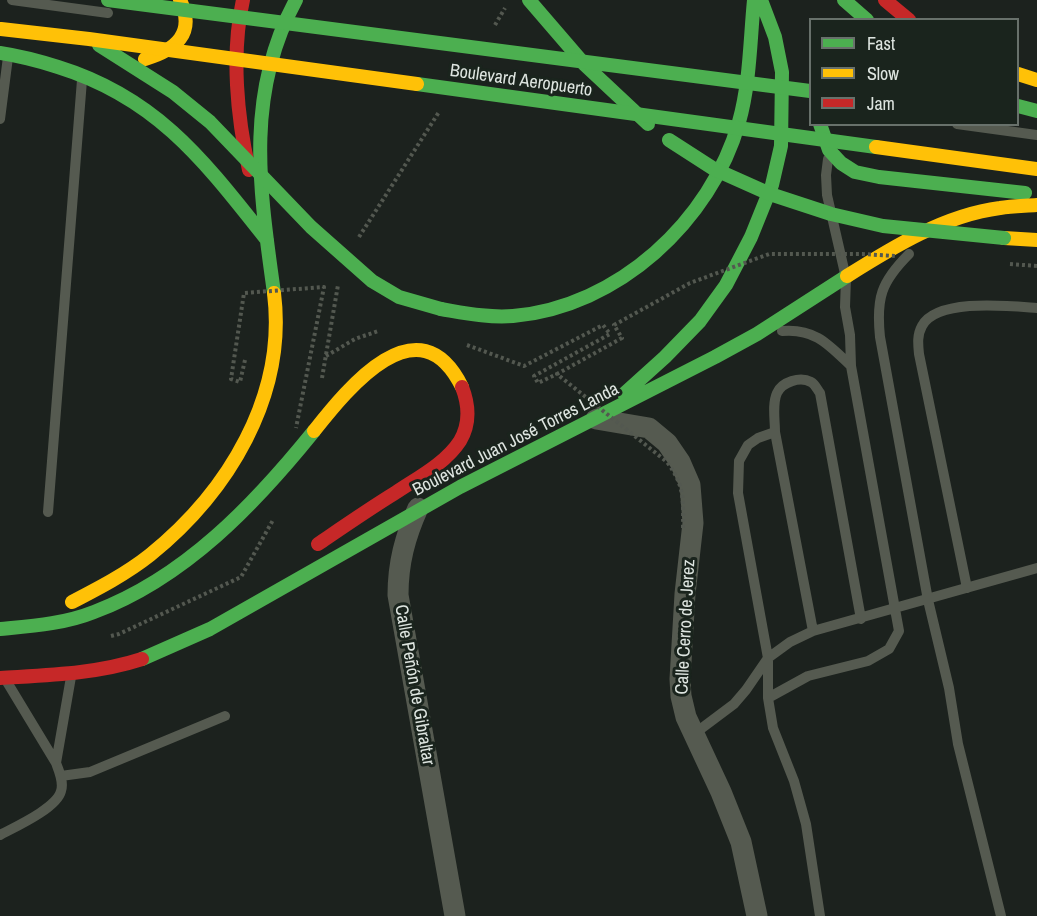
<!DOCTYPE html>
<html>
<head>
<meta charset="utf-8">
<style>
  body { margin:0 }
  #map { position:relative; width:1037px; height:916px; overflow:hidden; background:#1c221e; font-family:"Archivo Narrow",sans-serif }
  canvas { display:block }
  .legend { position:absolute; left:809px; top:18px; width:210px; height:108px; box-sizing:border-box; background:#1a241d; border:2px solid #68716b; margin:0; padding:8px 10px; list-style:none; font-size:18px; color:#dee5e0 }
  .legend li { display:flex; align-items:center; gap:12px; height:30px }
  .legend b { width:30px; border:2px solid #68716b }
</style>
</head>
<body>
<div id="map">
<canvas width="1037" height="916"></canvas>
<ul class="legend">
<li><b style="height:8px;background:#4caf50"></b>Fast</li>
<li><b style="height:8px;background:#ffc107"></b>Slow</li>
<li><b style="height:8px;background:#c62828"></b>Jam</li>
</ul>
</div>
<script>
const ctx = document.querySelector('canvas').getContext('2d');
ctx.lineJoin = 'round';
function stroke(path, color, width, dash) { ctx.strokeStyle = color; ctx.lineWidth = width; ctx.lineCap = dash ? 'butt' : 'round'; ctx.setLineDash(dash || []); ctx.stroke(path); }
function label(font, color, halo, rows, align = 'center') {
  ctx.font = font + ' "Archivo Narrow",sans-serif'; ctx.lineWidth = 6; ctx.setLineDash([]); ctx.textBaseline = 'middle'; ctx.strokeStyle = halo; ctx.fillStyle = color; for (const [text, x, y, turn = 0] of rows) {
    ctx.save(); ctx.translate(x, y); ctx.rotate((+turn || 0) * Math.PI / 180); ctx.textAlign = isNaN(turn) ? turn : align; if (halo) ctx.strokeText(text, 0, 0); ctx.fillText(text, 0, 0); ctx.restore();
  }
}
const path = new Path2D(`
  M495,25L505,8
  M359,237L439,112
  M467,345L524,366L603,325L610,334L534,376L538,383L557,374
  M326,356L355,339L378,331
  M322,378L338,285
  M111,636L119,634L241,577L273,520`);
const lane = new Path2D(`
  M0,119L8,57
  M957,124L1037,135
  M909,254C881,282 876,298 880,337L928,600L949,688L958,744L1001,916
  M782,331C815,328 829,345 851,366
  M775,432L758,438L748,445L739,461L738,493L768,658V698L773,728L794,781L806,824L820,916
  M48,512L82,80
  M967,588L919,354C918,344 917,335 922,326C937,298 1009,306 1037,308
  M813,631L775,432C775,420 772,404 777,393C782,382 800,376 811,382C815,384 817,389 820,393L861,619
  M768,698L808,676L868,661L889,649L899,631L851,366L850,335L845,307L846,278L827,195L826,175L828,159
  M694,734L734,704L746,690L768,658L790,642L813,631L1037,568
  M56,763L71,677
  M61,776L90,772L225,716
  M0,835C15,827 57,808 61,791C64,782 59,771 56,763L7,682`);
const street = new Path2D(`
  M596,419L649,428L667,443L680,462L690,485L693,523L685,594L680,679L681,696L686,717L721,792L741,842L757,916
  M418,508C405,537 398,563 398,595L455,916`);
const fast = new Path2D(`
  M529,0L585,65L648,124
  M844,0L867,20
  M0,53C20,56 39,61 58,67C158,98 205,162 267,240
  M1018,106L1037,111
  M820,124L829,150L841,163L855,172L879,177L1025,193
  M274,293C260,191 244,95 296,0
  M441,309C465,313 489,318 513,316C618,307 711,221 739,122C750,83 750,41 754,0
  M624,394L665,357L700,321L726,285L751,237L772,185L781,146L782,72L775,37L761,0
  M0,629C32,626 64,624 94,612C185,578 255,504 314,431
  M142,659L210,629L460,487L715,357L757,334L847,276`);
const slow = new Path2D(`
  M145,59C176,50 196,33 180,0
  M1018,74L1037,80
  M1004,238L1037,240
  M847,276C893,247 945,215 1000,208C1012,206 1025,206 1037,205
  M314,431C348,388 419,300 462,387
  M72,602C99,588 126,574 150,555C228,492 287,396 274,293`);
const jam = new Path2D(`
  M243,0C231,53 237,117 249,170
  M885,0L909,20
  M318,544C343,527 369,509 395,493C417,478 445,464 460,441C470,424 469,405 462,387
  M0,678C48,675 96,674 142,659`);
const pathBridge = new Path2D(`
  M1010,264L1037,266
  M245,360L240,382L231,379L244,293L324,287L296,428
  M683,528C683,500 685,486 667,462L557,374L622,338L614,325L690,283L769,254H862L895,256`);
const laneBridge = new Path2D(`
  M12,0L108,13`);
const fastBridge = new Path2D(`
  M108,0L810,91
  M99,45L173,92L210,122L311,227L372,281L399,297L441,309
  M417,84L876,147
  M669,140L714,169L770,194L831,214L883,226L1004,238`);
const slowBridge = new Path2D(`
  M1,29L89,39L417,84
  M876,147L1037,169`);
const streetNames = [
  ["Boulevard Aeropuerto",521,81,8],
  ["Boulevard Juan José Torres Landa",516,440,-27],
  ["Calle Cerro de Jerez",686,627,-87],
  ["Calle Peñón de Gibraltar",414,685,80]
];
stroke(path, '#535850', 4, [3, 3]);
stroke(lane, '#555a50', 10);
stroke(street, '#555a50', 21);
stroke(fast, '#4caf50', 14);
stroke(slow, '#ffc107', 14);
stroke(jam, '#c62828', 14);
stroke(pathBridge, '#535850', 4, [3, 3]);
stroke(laneBridge, '#555a50', 10);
stroke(fastBridge, '#4caf50', 14);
stroke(slowBridge, '#ffc107', 14);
label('18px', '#dee5e0', '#1a241d', streetNames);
</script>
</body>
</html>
